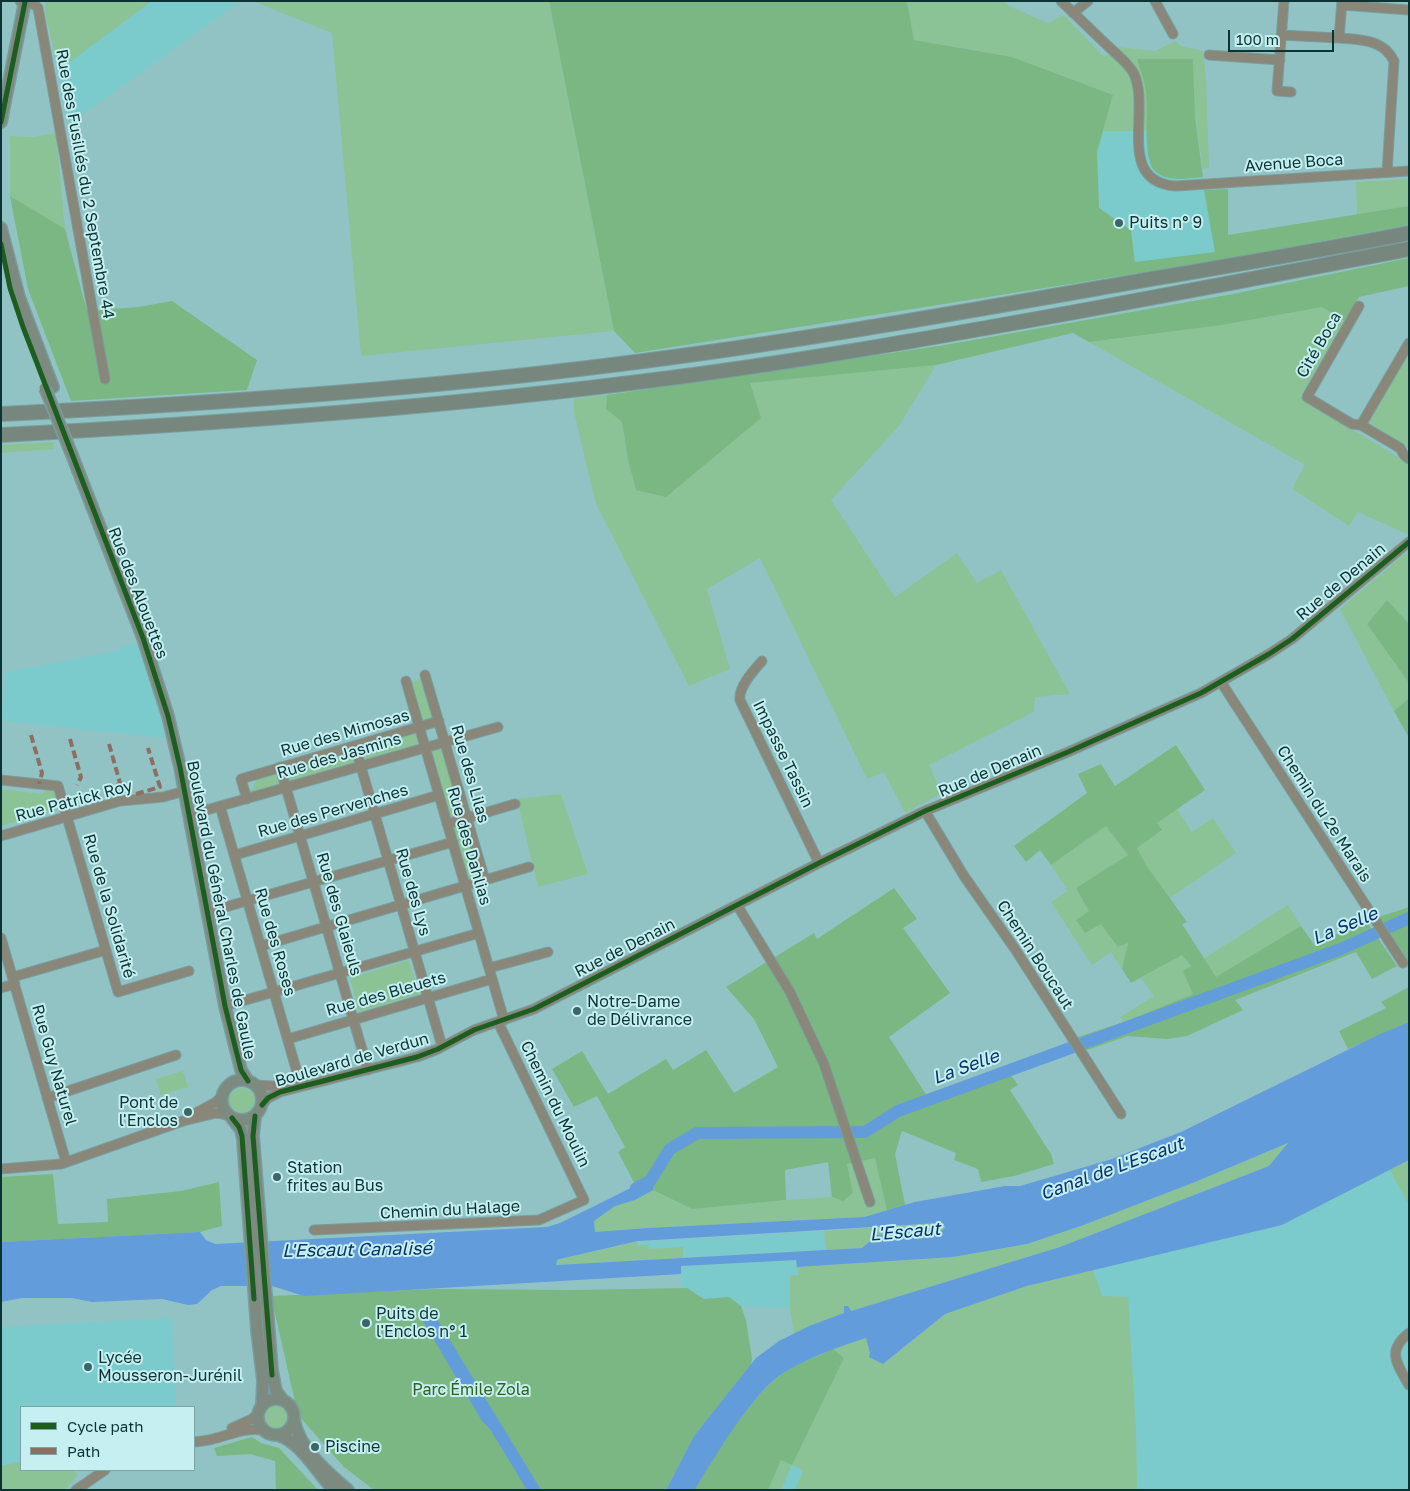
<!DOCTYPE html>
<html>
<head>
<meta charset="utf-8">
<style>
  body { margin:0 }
  #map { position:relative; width:1410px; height:1491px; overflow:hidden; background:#92c3c4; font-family:"Golos Text",sans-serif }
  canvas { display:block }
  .frame { position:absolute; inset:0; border:2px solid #0c3334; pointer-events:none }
  .legend { position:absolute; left:20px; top:1406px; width:175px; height:65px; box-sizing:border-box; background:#c5eff0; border:1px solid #7ba4a5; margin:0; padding:6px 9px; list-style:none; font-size:15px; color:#0c3334 }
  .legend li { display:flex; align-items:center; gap:10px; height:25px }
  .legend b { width:25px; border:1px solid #7ba4a5 }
  .scale { position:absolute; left:1228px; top:30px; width:106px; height:22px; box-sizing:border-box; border:2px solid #0c3334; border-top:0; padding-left:6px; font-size:15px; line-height:18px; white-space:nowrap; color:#0c3334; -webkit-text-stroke:4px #c5eff0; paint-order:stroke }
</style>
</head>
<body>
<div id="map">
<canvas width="1410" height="1491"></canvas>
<div class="frame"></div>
<ul class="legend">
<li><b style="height:6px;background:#1b5e20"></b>Cycle path</li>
<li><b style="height:6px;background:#8d6e63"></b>Path</li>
</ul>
<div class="scale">100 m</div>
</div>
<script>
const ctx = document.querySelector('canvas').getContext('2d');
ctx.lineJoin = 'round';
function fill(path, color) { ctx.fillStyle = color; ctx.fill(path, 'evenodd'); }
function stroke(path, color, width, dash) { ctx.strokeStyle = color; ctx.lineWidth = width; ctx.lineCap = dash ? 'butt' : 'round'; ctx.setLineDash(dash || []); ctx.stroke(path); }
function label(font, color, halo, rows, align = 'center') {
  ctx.font = font + ' "Golos Text",sans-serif'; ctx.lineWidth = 4; ctx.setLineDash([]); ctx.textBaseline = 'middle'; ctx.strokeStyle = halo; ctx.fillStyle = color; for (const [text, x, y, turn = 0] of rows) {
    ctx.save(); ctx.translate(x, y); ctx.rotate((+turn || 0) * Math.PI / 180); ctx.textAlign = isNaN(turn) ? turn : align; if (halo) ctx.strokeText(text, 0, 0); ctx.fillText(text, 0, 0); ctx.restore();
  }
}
const built = new Path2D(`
  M152,1H241L71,123L59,70Z
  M1103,131H1147L1149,158L1176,179L1203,177L1215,252L1135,263L1131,230L1099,208L1097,152Z
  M129,644L138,646L150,680L166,738L3,721L6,672L112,652Z
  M1409,1160V1490H1137L1136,1430L1128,1297L1102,1296L1093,1270L1282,1225Z
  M824,1231L826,1250L683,1258L682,1247L648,1249L637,1246V1242Z
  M784,1260H797L799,1275L790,1276V1308L741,1306L729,1297L705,1299L687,1288H682L681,1266Z
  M172,1318L176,1407H21V1462L1,1466V1327Z
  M792,1465L840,1490H781Z`);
const green = new Path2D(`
  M45,1H152L59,70L45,13Z
  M252,1H549L614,331L361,356L332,33Z
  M907,1H1004L1009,6L1048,23L1064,15L1104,57L1118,47L1155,51L1176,41L1181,46L1203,51L1206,76L1209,168L1203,169L1195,118L1193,59H1138L1147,93V131H1103L1113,95L1012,57L914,40Z
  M56,133L65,229L10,196V136L33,137Z
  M1409,179V206L1357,216L1356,182Z
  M1323,307L1345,321L1300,397L1409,464V535L1358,512L1349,526L1292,489L1305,465L1089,342L1222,325Z
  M1409,353V449L1368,422Z
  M936,365L899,426L831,500L895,597L957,553L977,583L1001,570L1070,694L1035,697L1034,712L929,765L942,793L905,813L884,772L867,779L760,558L707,589L730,669L689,686L596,504L574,412V399L607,395L606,409L622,422L628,460L636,490L749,383Z
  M53,442L54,449L1,453V445Z
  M1409,550V624L1387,600L1367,624L1409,683V698L1394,711L1340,609Z
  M423,679L436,719L421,723L409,683Z
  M417,732L421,744L365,760L361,748Z
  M442,745L463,815L450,819L429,750Z
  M352,751L355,763L289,782L285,770Z
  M277,773L281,786L249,796V793L259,777Z
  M1,789L41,794L45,790L54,791L59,809L1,826Z
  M561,794L588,874L538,887L517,799Z
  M1177,809L1192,832L1213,818L1236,853L1170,898L1146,865L1136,847L1162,831L1157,823Z
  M465,823L481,878L467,882L451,827Z
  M1106,826L1128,855L1076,888L1101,924L1128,943L1122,969L1111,952L1092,965L1051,902L1068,891L1051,865Z
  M1288,905L1301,926L1216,978L1203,959Z
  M1182,955L1191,966L1193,994L1124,1022L1120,1017L1154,996L1141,978Z
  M409,960L419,994L359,1012L350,978Z
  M183,1071L188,1087L161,1095L156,1079Z
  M229 1101a13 13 0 1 1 26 0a13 13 0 1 1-26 0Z
  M1289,1143L1269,1166L1060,1247L851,1311L848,1306L844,1313L809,1326L794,1334L790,1308V1276L799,1275L797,1267L953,1257L1027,1244L1081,1226L1195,1182Z
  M875,1157L887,1210L864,1217L648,1228L595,1232L594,1221L615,1206L635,1200L653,1190L692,1209L786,1200L832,1197L843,1201L853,1193L847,1164Z
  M1409,1160V1205L1390,1170Z
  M940,1223L944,1225L945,1229L941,1231L877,1235L862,1248L826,1250L824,1231Z
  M637,1242V1246L648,1245L649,1249L683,1247V1258L556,1265L557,1260L560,1259Z
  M1093,1270L1102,1296L1128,1297L1136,1430L1137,1490H795L803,1471L792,1465L781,1490H768L781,1460L792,1465L844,1358L833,1349L866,1338L870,1353L884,1364L945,1314L1027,1286Z
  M265 1417a11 11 0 1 1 22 0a11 11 0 1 1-22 0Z
  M21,1462V1470H72L78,1475L65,1490H1V1466Z`);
const forest = new Path2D(`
  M549,1H907L914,40L1012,57L1113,95L1097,152L1099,208L1131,230L1135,262L1215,252L1204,190L1228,189V235L1409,206V225L1215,261L635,353L614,331Z
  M1137,59H1193L1195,118L1203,177C1189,178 1167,183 1155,171C1142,159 1149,110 1146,92C1145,81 1140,70 1137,59Z
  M10,196L65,229L87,311L138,307L172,301L257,360L247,390L71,401L28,289Z
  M1409,258V286L1359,297L1345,321L1322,307L1222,325L1089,342L1073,333L936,365L750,383L761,418L666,497L636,490L628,460L622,422L606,409L607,395L945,345L1233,294Z
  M1387,600L1409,624V683L1367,624Z
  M1409,698V738L1394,711Z
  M1176,745L1205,790L1157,823L1162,830L1137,848L1146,865L1187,922L1182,924L1216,977L1301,926L1315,946L1365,919L1397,966L1372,979L1356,952L1235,1000L1243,1010L1187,1036L1167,1039L1128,1036L1084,1051L1078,1037L1124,1022L1193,994L1183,971L1191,966L1182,955L1131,983L1122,969L1128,943L1118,947L1101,924L1085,933L1076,920L1089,911L1076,888L1128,855L1106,826L1051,865L1040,850L1026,862L1014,846L1087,793L1078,774L1101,764L1115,786Z
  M894,888L917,919L903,928L950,993L889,1037L927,1096L1005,1067L1018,1085L1010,1090L1051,1154L1054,1164L1014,1176L981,1182L978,1169L954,1160L956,1153L902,1131L895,1154L905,1205L887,1210L875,1158L847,1164L853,1193L843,1201L832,1197L828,1162L785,1170L786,1200L692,1209L653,1190L655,1182L647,1180L636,1186L618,1152L625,1147L597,1096L574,1107L552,1069L582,1051L608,1094L666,1059L673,1070L706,1050L734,1093L778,1067L754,1019L726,987L814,933L817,939Z
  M1409,907V962L1379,917Z
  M1409,987V1022L1348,1049L1339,1031L1386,1008L1381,1002Z
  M53,1174L58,1224L108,1222L107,1199L181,1191L219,1182L222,1226L200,1232L1,1242V1177Z
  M687,1288L704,1299L729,1297L741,1306L746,1320L752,1359L751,1365L694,1436L666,1490H374L344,1467L298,1415L271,1296L434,1289L576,1290Z
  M833,1349L844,1358L792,1465L781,1460L768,1490H695C714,1455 750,1397 782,1374C797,1363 817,1357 833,1349Z
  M252,1437L261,1443L279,1448L318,1490H276L275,1461L250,1454L217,1456L214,1448Z`);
const water = new Path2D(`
  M1409,1022V1160L1282,1225L1027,1286L945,1314L883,1364L869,1357L870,1353L866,1338C838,1347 810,1357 785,1372C755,1389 713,1459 695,1490H666L694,1436L756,1358L779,1341L809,1326L844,1313V1306H848L851,1311L1060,1247L1269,1166L1288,1143L1195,1182L1081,1226L1027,1244L953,1257L797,1267L796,1260L681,1266V1274L304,1296L272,1286H221L212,1290L197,1304L188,1305L162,1299L92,1302L72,1298H22L1,1302V1242L200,1232L206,1240L215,1244L547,1227L560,1223L647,1180L655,1181L653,1190L635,1200L615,1206L594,1221L595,1232L648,1228L864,1217L915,1202L1005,1186H1020L1109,1160L1181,1132L1378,1035ZM939,1223L944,1225L945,1228L941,1231L877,1235L862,1248L556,1265L557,1260L560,1259L638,1241Z
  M428,1304L541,1490H527L490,1429L482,1421L417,1311Z`);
const river = new Path2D(`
  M636,1188L650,1181L670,1149L697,1133L865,1132L898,1111L1341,949L1409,918`);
const minor = new Path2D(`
  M20,1L35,5L38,8L105,379
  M1061,1C1077,16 1092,31 1108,46C1117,55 1129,63 1134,74C1151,110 1115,182 1176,186L1409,171
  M1155,1L1173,34
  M1284,1L1277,91L1291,92
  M1342,1L1339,38C1361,40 1383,39 1394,61L1387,172
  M1342,5L1409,10
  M1073,13L1088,1
  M1281,35L1339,38
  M1209,55L1280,60
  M1359,306L1307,397L1352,424L1361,425
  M1409,343L1361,425L1400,448L1404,455L1409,459
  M762,661C754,670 738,687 740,700L819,863
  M425,675L485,880
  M406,681L504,1020
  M1221,682L1403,963
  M355,746L442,1046
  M280,767L368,1070
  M1,780L58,786L118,992L189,971
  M247,799L241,779L439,721
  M220,806L301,1086
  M925,811L964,876L1015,949L1121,1114
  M189,815L498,727
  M447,824L515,804
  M1,836L120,801L163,797L185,791
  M235,855L439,795
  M737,905L790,992L824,1064L870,1202
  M208,912L453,842
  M1,938L66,1162
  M261,946L529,867
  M489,968L548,952
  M13,977L106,950
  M1,988L15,984
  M225,1006L479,933
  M288,1039L492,979
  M256,1085L287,1087
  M47,1098L176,1055
  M262,1105L268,1098L280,1092L417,1057L438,1049L474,1030L534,1009L819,863L925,811L1068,752L1201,693L1269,654L1292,639L1409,542
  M192,1115L216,1102L223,1095
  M1,1169L61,1164L183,1121L216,1113L229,1115
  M314,1230L539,1220L584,1200L498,1022
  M1409,1333C1386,1351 1397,1364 1409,1385
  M232,1428L252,1419L258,1414
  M194,1442C200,1441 207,1441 213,1439C233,1434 242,1428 263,1430
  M76,1490L105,1470`);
const major = new Path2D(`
  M1,122L25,1
  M1,228L19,297L53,387
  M72,455L143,638L168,716L180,767L225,1006L241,1070L248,1081
  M222 1100a20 20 0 1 1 40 0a20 20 0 1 1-40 0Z
  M255,1116L253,1136L272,1370L276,1391L282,1399
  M232,1118L241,1130L243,1140L257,1330L263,1381L262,1405
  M258 1417a18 18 0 1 1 36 0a18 18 0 1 1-36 0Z
  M294,1420C299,1448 327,1472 348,1490
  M278,1435C301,1442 317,1473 334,1490`);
const highway = new Path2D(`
  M1,414C208,404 415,390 620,364C781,344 940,316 1099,288C1203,270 1306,253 1409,233
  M1,435C225,423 448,407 670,378C809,360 948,335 1086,310C1194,290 1301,270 1409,249`);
const majorBridge = new Path2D(`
  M45,388L72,455`);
const quiet = new Path2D(`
  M31,735L42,773L39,784
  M70,739L81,777L77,785
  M109,744L120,783L112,789
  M136,794L160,787L148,748`);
const cycleway = new Path2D(`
  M1,122L25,2
  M1,244L10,288L23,327L143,638L168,716L180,767L225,1006L241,1070L248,1081
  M262,1105L268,1098L280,1092L417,1057L438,1049L474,1030L534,1009L819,863L925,811L1068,752L1201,693L1269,654L1292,639L1409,542
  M255,1116L253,1136L272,1375
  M232,1118L239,1127L242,1136L254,1299`);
const markers = [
  [1119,223,5,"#3b6566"],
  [577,1011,5,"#3b6566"],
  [188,1112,5,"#3b6566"],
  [277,1177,5,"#3b6566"],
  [366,1323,5,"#3b6566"],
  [88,1367,5,"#3b6566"],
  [315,1447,5,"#3b6566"]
];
const streetNames = [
  ["Avenue Boca",1294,163,-4],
  ["Rue des Fusillés du 2 Septembre 44",85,184,80],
  ["Cité Boca",1319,345,-60],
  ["Rue de Denain",1341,582,-40],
  ["Rue des Alouettes",138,593,69],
  ["Rue des Mimosas",345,733,-16],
  ["Impasse Tassin",783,754,64],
  ["Rue des Jasmins",339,756,-16],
  ["Rue de Denain",990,771,-23],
  ["Rue des Lilas",470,774,74],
  ["Rue Patrick Roy",74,801,-15],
  ["Rue des Pervenches",333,811,-16],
  ["Chemin du 2e Marais",1324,814,57],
  ["Rue des Dahlias",469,846,74],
  ["Rue des Lys",413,892,74],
  ["Rue de la Solidarité",109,906,74],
  ["Boulevard du Général Charles de Gaulle",221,910,79],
  ["Rue des Glaieuls",339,914,74],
  ["Rue des Roses",275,942,74],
  ["Rue de Denain",625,948,-27],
  ["Chemin Boucaut",1035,955,57],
  ["Rue des Bleuets",386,994,-16],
  ["Boulevard de Verdun",352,1060,-16],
  ["Rue Guy Naturel",54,1065,74],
  ["Chemin du Moulin",555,1104,64],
  ["Chemin du Halage",450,1210,-3]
];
const poiNames = [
  ["Puits n° 9",1129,223],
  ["Notre-Dame",587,1002],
  ["de Délivrance",587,1020],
  ["Pont de",178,1103,"right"],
  ["l'Enclos",178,1121,"right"],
  ["Station",287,1168],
  ["frites au Bus",287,1186],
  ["Puits de",376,1314],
  ["l'Enclos n° 1",376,1332],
  ["Lycée",98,1358],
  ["Mousseron-Jurénil",98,1376],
  ["Piscine",325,1447]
];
const parkNames = [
  ["Parc Émile Zola",471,1390]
];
const waterNames = [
  ["La Selle",1345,926,-23],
  ["La Selle",966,1067,-20],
  ["Canal de L'Escaut",1112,1169,-20],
  ["L'Escaut",905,1232,-5],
  ["L'Escaut Canalisé",357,1250,-1]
];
fill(built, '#7bcacc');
fill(green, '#8bc396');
fill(forest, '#7ab782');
fill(water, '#629cdb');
stroke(river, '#629cdb', 12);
stroke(minor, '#789fa0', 11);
stroke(major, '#789fa0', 14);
stroke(highway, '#789fa0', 16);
stroke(minor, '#88877a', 9);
stroke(major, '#7d8a80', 11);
stroke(highway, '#78877e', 14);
stroke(majorBridge, '#789fa0', 14, []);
stroke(majorBridge, '#7d8a80', 11);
stroke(quiet, '#8d6e63', 4, [8, 4]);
stroke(cycleway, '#1b5e20', 5);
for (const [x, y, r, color] of markers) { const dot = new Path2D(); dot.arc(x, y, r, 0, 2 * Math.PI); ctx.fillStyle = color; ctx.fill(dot); stroke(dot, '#c5eff0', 2); }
label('16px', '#0c3334', '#c5eff0', streetNames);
label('16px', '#0c3334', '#c5eff0', poiNames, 'left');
label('16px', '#31601e', '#c5eff0', parkNames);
label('italic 18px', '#08326b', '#c5eff0', waterNames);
</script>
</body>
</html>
